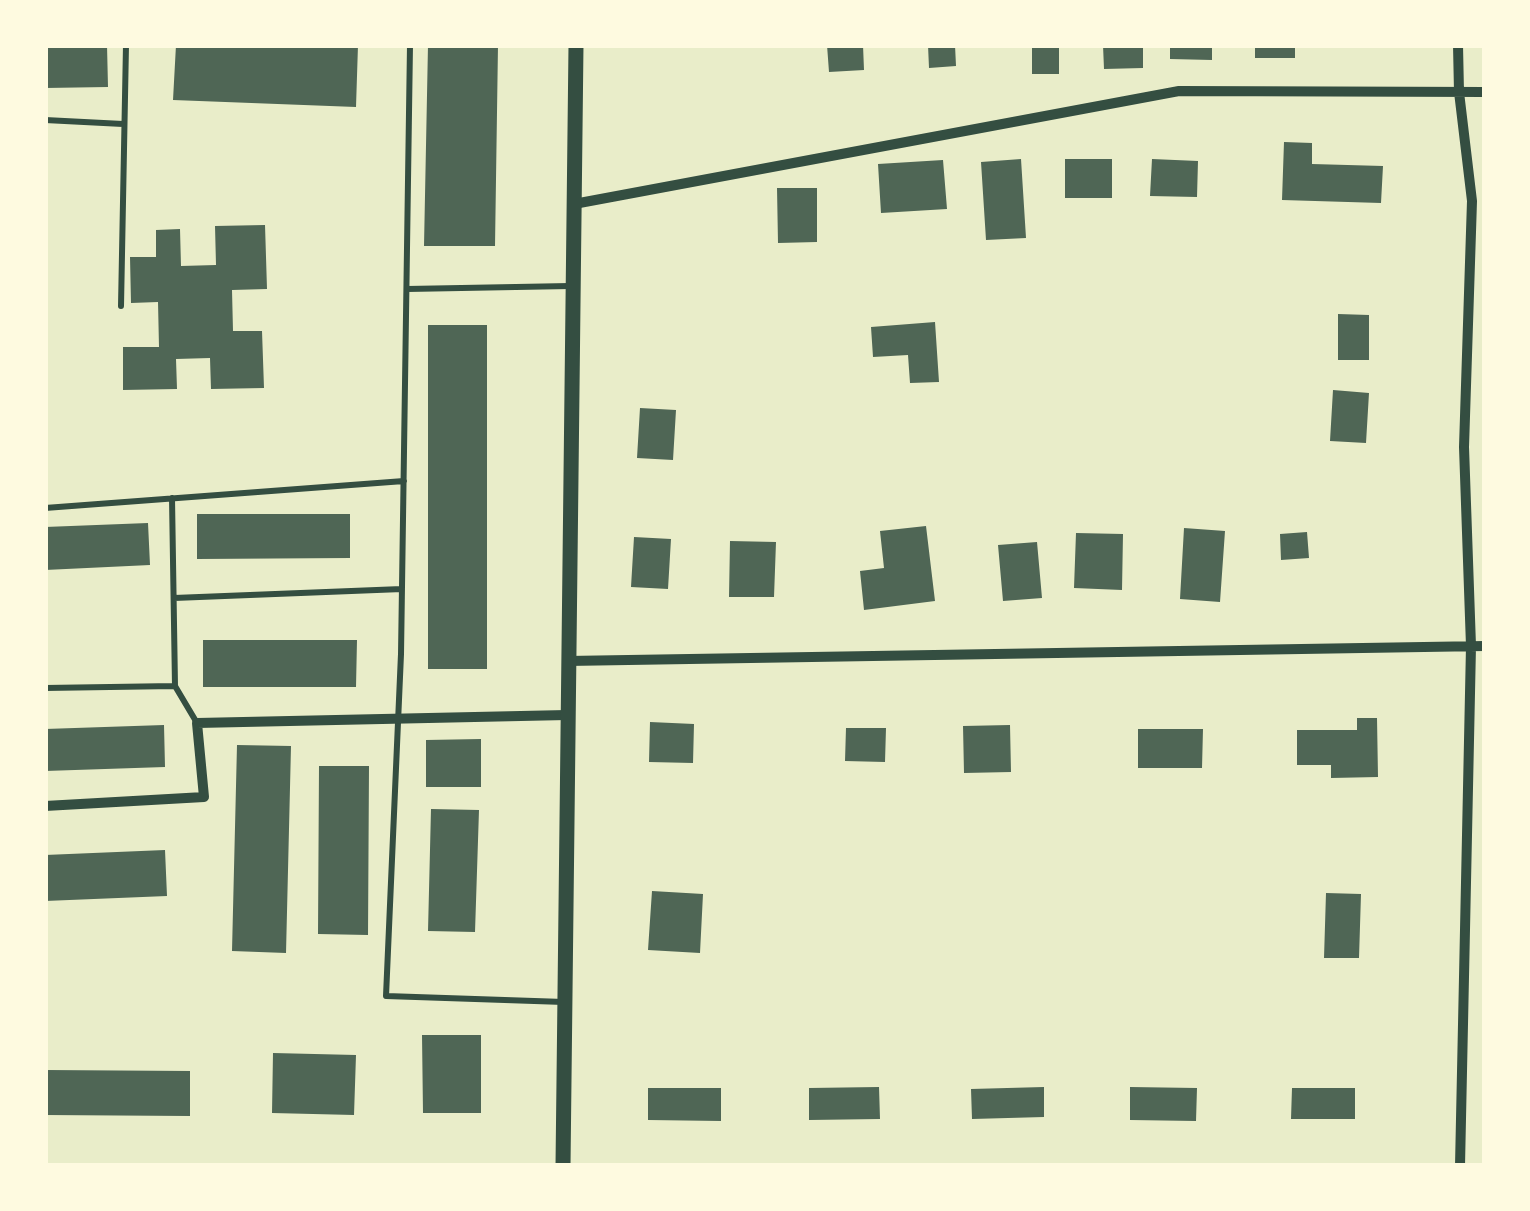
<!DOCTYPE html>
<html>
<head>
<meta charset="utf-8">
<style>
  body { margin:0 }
  #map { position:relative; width:1530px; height:1211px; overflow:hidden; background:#e9edc9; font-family:"IBM Plex Sans",sans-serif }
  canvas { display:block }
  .frame { position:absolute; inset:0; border:48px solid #fefae0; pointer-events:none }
</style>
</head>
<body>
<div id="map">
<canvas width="1530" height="1211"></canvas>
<div class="frame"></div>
</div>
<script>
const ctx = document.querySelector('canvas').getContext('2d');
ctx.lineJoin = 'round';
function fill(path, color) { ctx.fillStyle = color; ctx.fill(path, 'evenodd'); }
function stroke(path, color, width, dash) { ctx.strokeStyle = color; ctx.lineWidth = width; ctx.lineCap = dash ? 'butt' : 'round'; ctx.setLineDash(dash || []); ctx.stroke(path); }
const building = new Path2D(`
  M45,45H107L108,87L45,88Z
  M176,45H358L356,107L173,100Z
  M428,45H498L495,246H424Z
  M827,45H863L864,70L829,72Z
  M928,45H955L956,66L929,68Z
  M1032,45H1059V74H1032Z
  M1103,45H1143V68L1104,69Z
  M1170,45H1212V60L1170,59Z
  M1255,45H1295V58H1255Z
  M1284,142L1312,143V164L1383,166L1381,203L1282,200Z
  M1021,159L1026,238L986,240L981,162Z
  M1065,159H1112V198H1065Z
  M1152,159L1198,161L1197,197L1150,196Z
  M943,160L947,209L881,213L878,164Z
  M777,188H817V242L778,243Z
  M265,225L267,289L232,290L233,331H262L264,388L211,389L210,358L176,359L177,389L123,390V347H159L158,302L131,303L130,257H156V230L180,229L181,266L216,265L215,226Z
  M1338,314L1369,315V360H1338Z
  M935,322L939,382L910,383L908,355L873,357L871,327Z
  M428,325H487V669H428Z
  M1333,390L1369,393L1366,443L1330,441Z
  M640,408L676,410L673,460L637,458Z
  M197,514H350V558L197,559Z
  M148,523L150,565L45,570V527Z
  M926,526L935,601L864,610L860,571L884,568L880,531Z
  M1184,528L1225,531L1220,602L1180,599Z
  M1307,532L1309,558L1281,560L1280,534Z
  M1076,533L1123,534L1122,590L1074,588Z
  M634,537L671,539L668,589L631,587Z
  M730,541L776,542L774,597H729Z
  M1037,542L1042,598L1003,601L998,545Z
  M203,640H357L356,687H203Z
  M1357,718H1377L1378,777L1331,778V765H1297V730H1357Z
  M650,722L694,724L693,763L649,762Z
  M164,725L165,767L45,771V729Z
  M1010,725L1011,772L964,773L963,726Z
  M846,728H886L885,762L845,761Z
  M1138,729H1203L1202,768H1138Z
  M481,739V787H426V740Z
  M237,745L291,746L286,953L232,951Z
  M319,766H369L368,935L318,934Z
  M431,809L479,810L475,932L428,931Z
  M165,850L167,896L45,901V855Z
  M652,891L703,894L700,953L648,950Z
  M1326,893L1361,894L1359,958H1324Z
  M422,1035H481V1113H423Z
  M273,1053L356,1055L354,1115L272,1113Z
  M45,1070L190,1071V1116L45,1115Z
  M879,1087L880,1119L809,1120V1088Z
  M1044,1087V1117L972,1119L971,1089Z
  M1130,1087L1197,1088L1196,1121L1130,1120Z
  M648,1088H721V1121L648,1120Z
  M1292,1088H1355V1119H1291Z`);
const service = new Path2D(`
  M410,45L401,654L386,996L564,1002
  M45,120L123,124
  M407,289L570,286
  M121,306L126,45
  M45,508L404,481
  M174,598L402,589
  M175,686L197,723
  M45,688L175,686L172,498`);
const minor = new Path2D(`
  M1458,45L1459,92L1472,201L1464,447L1471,646L1460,1166
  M574,204L1179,91L1485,92
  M567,661L1485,646
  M45,806L204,797L197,723L567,715`);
const tertiary = new Path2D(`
  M563,1166L576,45`);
fill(building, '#4f6655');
stroke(service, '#344e41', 6);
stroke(minor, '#344e41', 10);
stroke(tertiary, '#344e41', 15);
</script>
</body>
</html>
